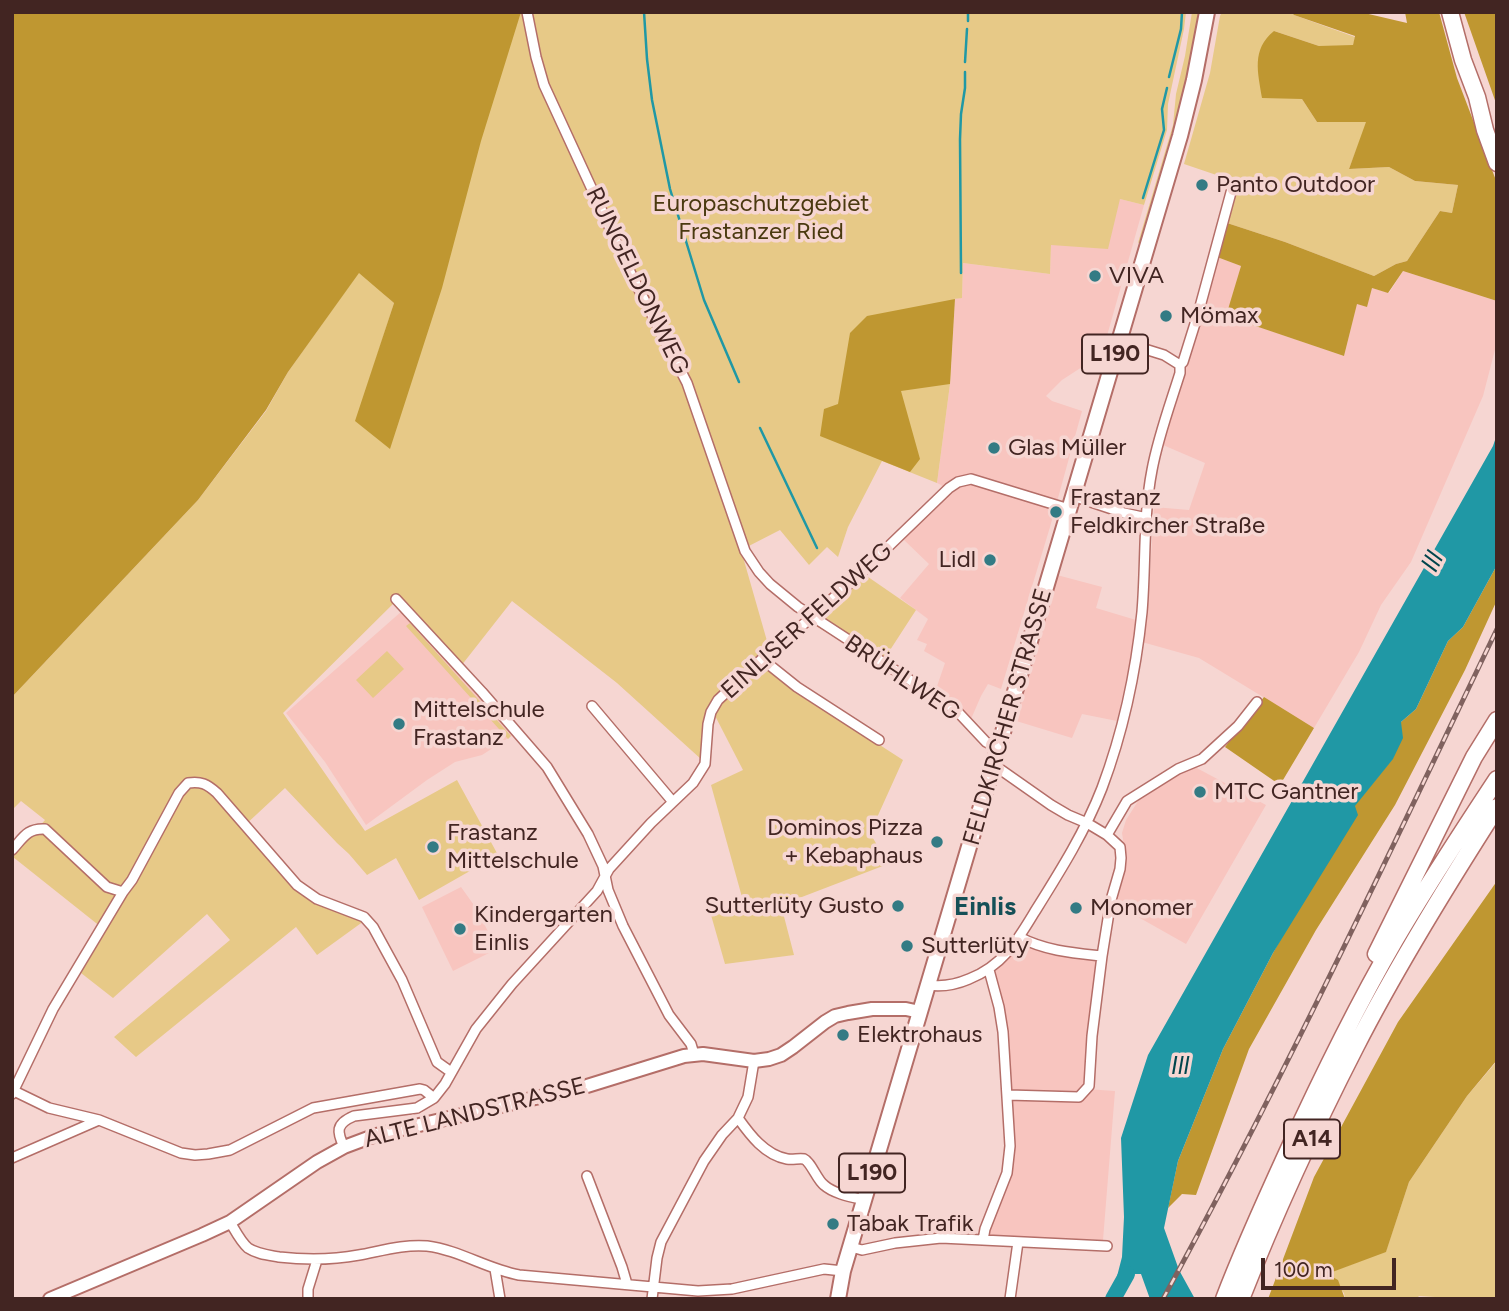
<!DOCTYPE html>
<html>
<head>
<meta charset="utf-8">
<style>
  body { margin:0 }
  #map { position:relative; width:1509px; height:1311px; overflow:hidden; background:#f6d6d2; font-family:Figtree,sans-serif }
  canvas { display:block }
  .frame { position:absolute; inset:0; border:14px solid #422522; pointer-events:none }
  .scale { position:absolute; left:1261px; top:1258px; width:135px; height:32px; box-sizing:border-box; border:4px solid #422522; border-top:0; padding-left:9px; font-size:21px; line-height:24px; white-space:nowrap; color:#422522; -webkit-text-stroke:5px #f6d6d2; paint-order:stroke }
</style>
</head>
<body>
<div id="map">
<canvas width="1509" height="1311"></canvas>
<div class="frame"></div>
<div class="scale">100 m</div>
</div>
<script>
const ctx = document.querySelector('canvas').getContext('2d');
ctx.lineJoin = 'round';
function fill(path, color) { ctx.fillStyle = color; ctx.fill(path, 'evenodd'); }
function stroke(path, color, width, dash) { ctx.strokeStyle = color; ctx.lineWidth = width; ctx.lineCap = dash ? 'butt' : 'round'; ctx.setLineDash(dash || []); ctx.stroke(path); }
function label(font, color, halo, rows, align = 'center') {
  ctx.font = font + ' Figtree,sans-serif'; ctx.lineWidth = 7; ctx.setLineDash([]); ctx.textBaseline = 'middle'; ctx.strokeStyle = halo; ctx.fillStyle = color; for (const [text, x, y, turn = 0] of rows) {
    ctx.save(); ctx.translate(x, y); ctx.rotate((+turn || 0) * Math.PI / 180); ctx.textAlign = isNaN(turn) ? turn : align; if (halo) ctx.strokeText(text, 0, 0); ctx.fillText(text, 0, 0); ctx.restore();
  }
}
const built = new Path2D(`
  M1120,199L1144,205L1099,364L1082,367L1062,380L1046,396L1052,401L1082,411L1050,527L1001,689L988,684L981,696L971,719L956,706L935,692L945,663L924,651L927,644L917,640L928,619L900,598L929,564L904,540L929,511L948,494L941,485L937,483L950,384L955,299L962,297L963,263L1050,274L1051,244Z
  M1217,257L1241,266L1227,316L1344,356L1357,303L1372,288L1389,293L1403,271L1497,301V342L1483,396L1411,562L1381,605L1359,652L1314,728L1199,658L1142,642L1148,607L1154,507L1189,510L1205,463L1163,445Z
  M1057,575L1102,587L1096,608L1136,620L1129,666L1117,721L1082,714L1072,738L1013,720Z
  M402,611L513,735L482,755L455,762L427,780L366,825L325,762L286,713Z
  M1193,766L1266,805L1186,944L1115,904L1126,858L1122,833L1126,820L1140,798L1157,786Z
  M461,887L476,908L497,949L453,971L422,907Z
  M1024,934L1052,946L1099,953L1086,1089L1115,1091L1103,1240L982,1236L1006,1181L1007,1084L991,972Z`);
const green = new Path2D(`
  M493,12H1186L1184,29L1168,104L1167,130L1144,205L1120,199L1108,249L1051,245L1050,274L963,263L962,298L954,299L950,384L937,483L882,461L848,527L838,557L827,547L809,565L780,530L741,550L769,648L758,659L793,689L903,760L870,833L888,864L781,905L794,955L725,964L711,915L745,908L711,785L743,770L710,706L702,760L617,683L512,601L461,666L399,598L283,713L365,831L457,780L498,855L419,900L396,858L367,875L349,854L337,843L285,788L243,827L311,901L364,921L317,955L296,927L136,1057L114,1037L230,940L207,914L113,998L81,973L106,931L13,857L45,820L21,801L12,810V697L198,500L266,411L288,372L359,272L361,274ZM385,295L408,304L367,387L394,303Z
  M1192,12H1199C1189,90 1164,166 1143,241L1138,243L1173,125L1176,94L1185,56Z
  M1222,12H1291L1294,15L1355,37L1353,46H1319L1274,31L1302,99L1317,122H1367L1349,169L1389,167L1415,181L1458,185L1452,213L1440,211L1407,261L1396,264L1374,276L1285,242L1227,223L1237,182L1184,164L1210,73L1220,16Z
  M858,570L916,610L881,664L804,619Z
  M410,623L511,736L508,739L406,626Z
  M387,651L404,669L373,698L356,680Z
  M1497,1061V1299H1435V1297L1419,1296L1416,1299H1345L1344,1293L1326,1274L1386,1251L1409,1182L1467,1096Z`);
const forest = new Path2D(`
  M12,12H521L481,141L442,288L390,449L355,421L394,303L359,273L288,372L266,410L198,500L12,697Z
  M1291,12H1360L1407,23L1405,12H1439L1457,78L1497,183V301L1403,271L1388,293L1372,288L1367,307L1357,304L1344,356L1226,316L1241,266L1217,257L1227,223L1285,242L1374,276L1396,264L1407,261L1440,211L1452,213L1458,185L1415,181L1389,167L1349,169L1366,122H1317L1302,99L1262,98C1258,72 1251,50 1274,31L1319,46L1353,45L1355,36L1294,15Z
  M1464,12H1497V106Z
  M955,299L950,384L901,391L920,459L910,472L820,436L824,409L838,404L850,333L867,316Z
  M1497,565V600L1465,670L1395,805L1316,930L1249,1049L1196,1195L1182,1194L1168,1208L1178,1161L1223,1049L1273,953L1354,806L1393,758L1401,722L1416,709L1448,641L1463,627Z
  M1264,697L1314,728L1280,785L1225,747Z
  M1497,881V1060L1467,1096L1409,1182L1386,1252L1327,1274L1338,1280L1345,1299H1268L1314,1177L1398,1022Z`);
const water = new Path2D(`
  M1497,434V565L1463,627L1448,641L1416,709L1401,722L1403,738L1393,759L1355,806L1358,815L1273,953L1223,1049L1178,1161L1164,1228L1179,1270L1195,1299H1150L1141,1274H1133L1123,1290L1116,1291L1114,1288L1122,1257L1124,1217L1121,1138L1148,1055L1493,446Z`);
const stream = new Path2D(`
  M644,12L647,59L652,100L670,189L704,300L739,382
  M968,21V12
  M965,62L967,29
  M1169,77L1181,29L1182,12
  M1143,198L1164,130L1162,109L1167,88
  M961,273L960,139L961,114L965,88V72
  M760,428L817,548`);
const river = new Path2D(`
  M1113,1299L1127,1274`);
const street = new Path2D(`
  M527,12L536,57L544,85L631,274L687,383L745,551L759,572L770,584L798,607L956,710L986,742L998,748
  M1119,341L1164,355L1180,365
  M1073,496L1124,513L1147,518
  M396,599L482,692L547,767L588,834L603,866L608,890L623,926L669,1015L691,1044L694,1054
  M762,659L797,687L879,740
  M592,706L673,802
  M994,765L1051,805L1068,815L1087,823L1107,835L1120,847L1121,858L1120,869L1111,900L1102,956L1092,1036L1089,1086L1079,1097L1008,1095
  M1107,835L1127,801L1178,769L1202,759L1238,726L1257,702
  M12,850C23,838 27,828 45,829L107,887L123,892
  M1019,937C1046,951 1073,953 1102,956
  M928,985C942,987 955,985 969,979C1002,966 1016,943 1034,913C1059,873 1085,832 1102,788C1123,732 1136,671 1142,612C1146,565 1143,516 1152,470C1158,437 1170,405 1180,373V365L1183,362L1198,314L1233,185
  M12,1090L49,1108L99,1120L181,1153L195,1155L208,1154L230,1150L313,1108L420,1089L424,1090L434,1098
  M12,1094L53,1009L123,892L132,880L179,793L188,783C201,781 207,784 217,793L297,885L317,899L364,917L373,927L402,980L437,1062L451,1072
  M738,1118C750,1135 765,1155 787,1159C793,1160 799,1158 804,1159C811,1162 817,1180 824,1185C834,1194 852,1197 865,1200
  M344,1147C337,1132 335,1124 354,1116L417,1108L434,1098L445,1084L476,1029L512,984L597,891L609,869L651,823L693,783L705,764L708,724L711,712L718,700L762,659L812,617L860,574L949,488L958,482L971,479L1069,509
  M12,1158L99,1120
  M587,1176L622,1267L627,1284
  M230,1222C235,1230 240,1241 248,1248C257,1254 268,1255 279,1257C305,1260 332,1260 359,1255C381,1251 404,1244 427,1246C459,1250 487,1269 519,1275L698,1291L732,1289L824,1269L843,1271
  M983,1240L985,1229L1007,1173L1010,1146L1003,1032L999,1007L989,970
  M851,1247L862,1250L895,1243L941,1238L1107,1246
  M495,1269L500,1299
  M308,1299V1289L317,1260
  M652,1299L657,1258L661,1242L704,1161L722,1135L738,1118L748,1097L754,1061
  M1010,1299L1018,1242`);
const secondary = new Path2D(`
  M50,1299L202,1235L230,1222L317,1162L344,1147L376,1135L587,1086L684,1056L703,1054L754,1061L769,1059L781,1055L793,1047L825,1022L835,1016L848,1013L872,1009H906L920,1012`);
const primary = new Path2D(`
  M838,1299L843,1271L1180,136L1194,80L1207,12`);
const highway = new Path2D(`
  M1450,12L1463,60L1477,97L1485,130L1497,163
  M1376,954L1474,757L1497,720
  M1224,1299C1243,1249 1265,1201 1287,1153C1320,1081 1355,1009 1395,940C1427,885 1462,832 1497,779
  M1241,1299C1275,1213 1314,1128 1356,1046C1398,964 1447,885 1497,807`);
const rail = new Path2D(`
  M1163,1299C1283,1080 1389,854 1497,629`);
const markers = [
  [1202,185,7,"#337b84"],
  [1095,276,7,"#337b84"],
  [1166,316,7,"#337b84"],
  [994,448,7,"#337b84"],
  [1056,512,7,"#337b84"],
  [990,560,7,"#337b84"],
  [399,724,7,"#337b84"],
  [1200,792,7,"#337b84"],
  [937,842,7,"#337b84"],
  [433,847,7,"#337b84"],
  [898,906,7,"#337b84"],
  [1076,908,7,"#337b84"],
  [460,929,7,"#337b84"],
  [907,946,7,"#337b84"],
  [843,1035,7,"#337b84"],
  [833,1224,7,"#337b84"]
];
const shields = [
  [1115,354,66],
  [1312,1139,56],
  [872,1173,66]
];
const shieldNames = [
  ["L190",1115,354],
  ["A14",1312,1139],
  ["L190",872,1173]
];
const poiNames = [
  ["Panto Outdoor",1216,185],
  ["VIVA",1109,276],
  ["Mömax",1180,316],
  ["Glas Müller",1008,448],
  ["Frastanz",1070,498],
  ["Feldkircher Straße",1070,526],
  ["Lidl",976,560,"right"],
  ["Mittelschule",413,710],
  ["Frastanz",413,738],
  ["MTC Gantner",1214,792],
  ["Dominos Pizza",923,828,"right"],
  ["+ Kebaphaus",923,856,"right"],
  ["Frastanz",447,833],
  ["Mittelschule",447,861],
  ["Sutterlüty Gusto",884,906,"right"],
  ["Monomer",1090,908],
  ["Kindergarten",474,915],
  ["Einlis",474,943],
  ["Sutterlüty",921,946],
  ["Elektrohaus",857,1035],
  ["Tabak Trafik",847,1224]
];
const parkNames = [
  ["Europaschutzgebiet",761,204],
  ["Frastanzer Ried",761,232]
];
const streetNames = [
  ["RUNGELDONWEG",637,281,64],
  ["EINLISER FELDWEG",807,621,-42],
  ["BRÜHLWEG",902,678,34],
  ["FELDKIRCHER STRASSE",1008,717,-74],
  ["ALTE LANDSTRASSE",475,1113,-14]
];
const waterNames = [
  ["Ill",1433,562,-63],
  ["Ill",1180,1066]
];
const neighbourhoodNames = [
  ["Einlis",985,907]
];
fill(built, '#f8c5bf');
fill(green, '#e7c987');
fill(forest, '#bf9731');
fill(water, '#2098a5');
stroke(stream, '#2098a5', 2.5);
stroke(river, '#2098a5', 16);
stroke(street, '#b46e68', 12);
stroke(secondary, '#b46e68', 16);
stroke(primary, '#b46e68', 18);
stroke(highway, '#b46e68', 19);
stroke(street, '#fff', 9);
stroke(secondary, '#fff', 12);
stroke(primary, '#fff', 14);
stroke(highway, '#fff', 16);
stroke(rail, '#80625f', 5);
stroke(rail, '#f6d6d2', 2.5, [8]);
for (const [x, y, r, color] of markers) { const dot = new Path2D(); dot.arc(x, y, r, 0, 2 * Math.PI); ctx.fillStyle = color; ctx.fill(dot); stroke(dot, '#f6d6d2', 2.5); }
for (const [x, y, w] of shields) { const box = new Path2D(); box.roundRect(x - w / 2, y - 19.5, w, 39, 5); ctx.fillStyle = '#f6d6d2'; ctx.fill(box); stroke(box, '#422522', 2); }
label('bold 23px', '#422522', null, shieldNames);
label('24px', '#422522', '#f6d6d2', poiNames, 'left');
label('24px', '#4a390f', '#f6d6d2', parkNames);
label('24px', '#422522', '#f6d6d2', streetNames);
label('italic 26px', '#00454c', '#f6d6d2', waterNames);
label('bold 26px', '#145057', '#f6d6d2', neighbourhoodNames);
</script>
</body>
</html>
